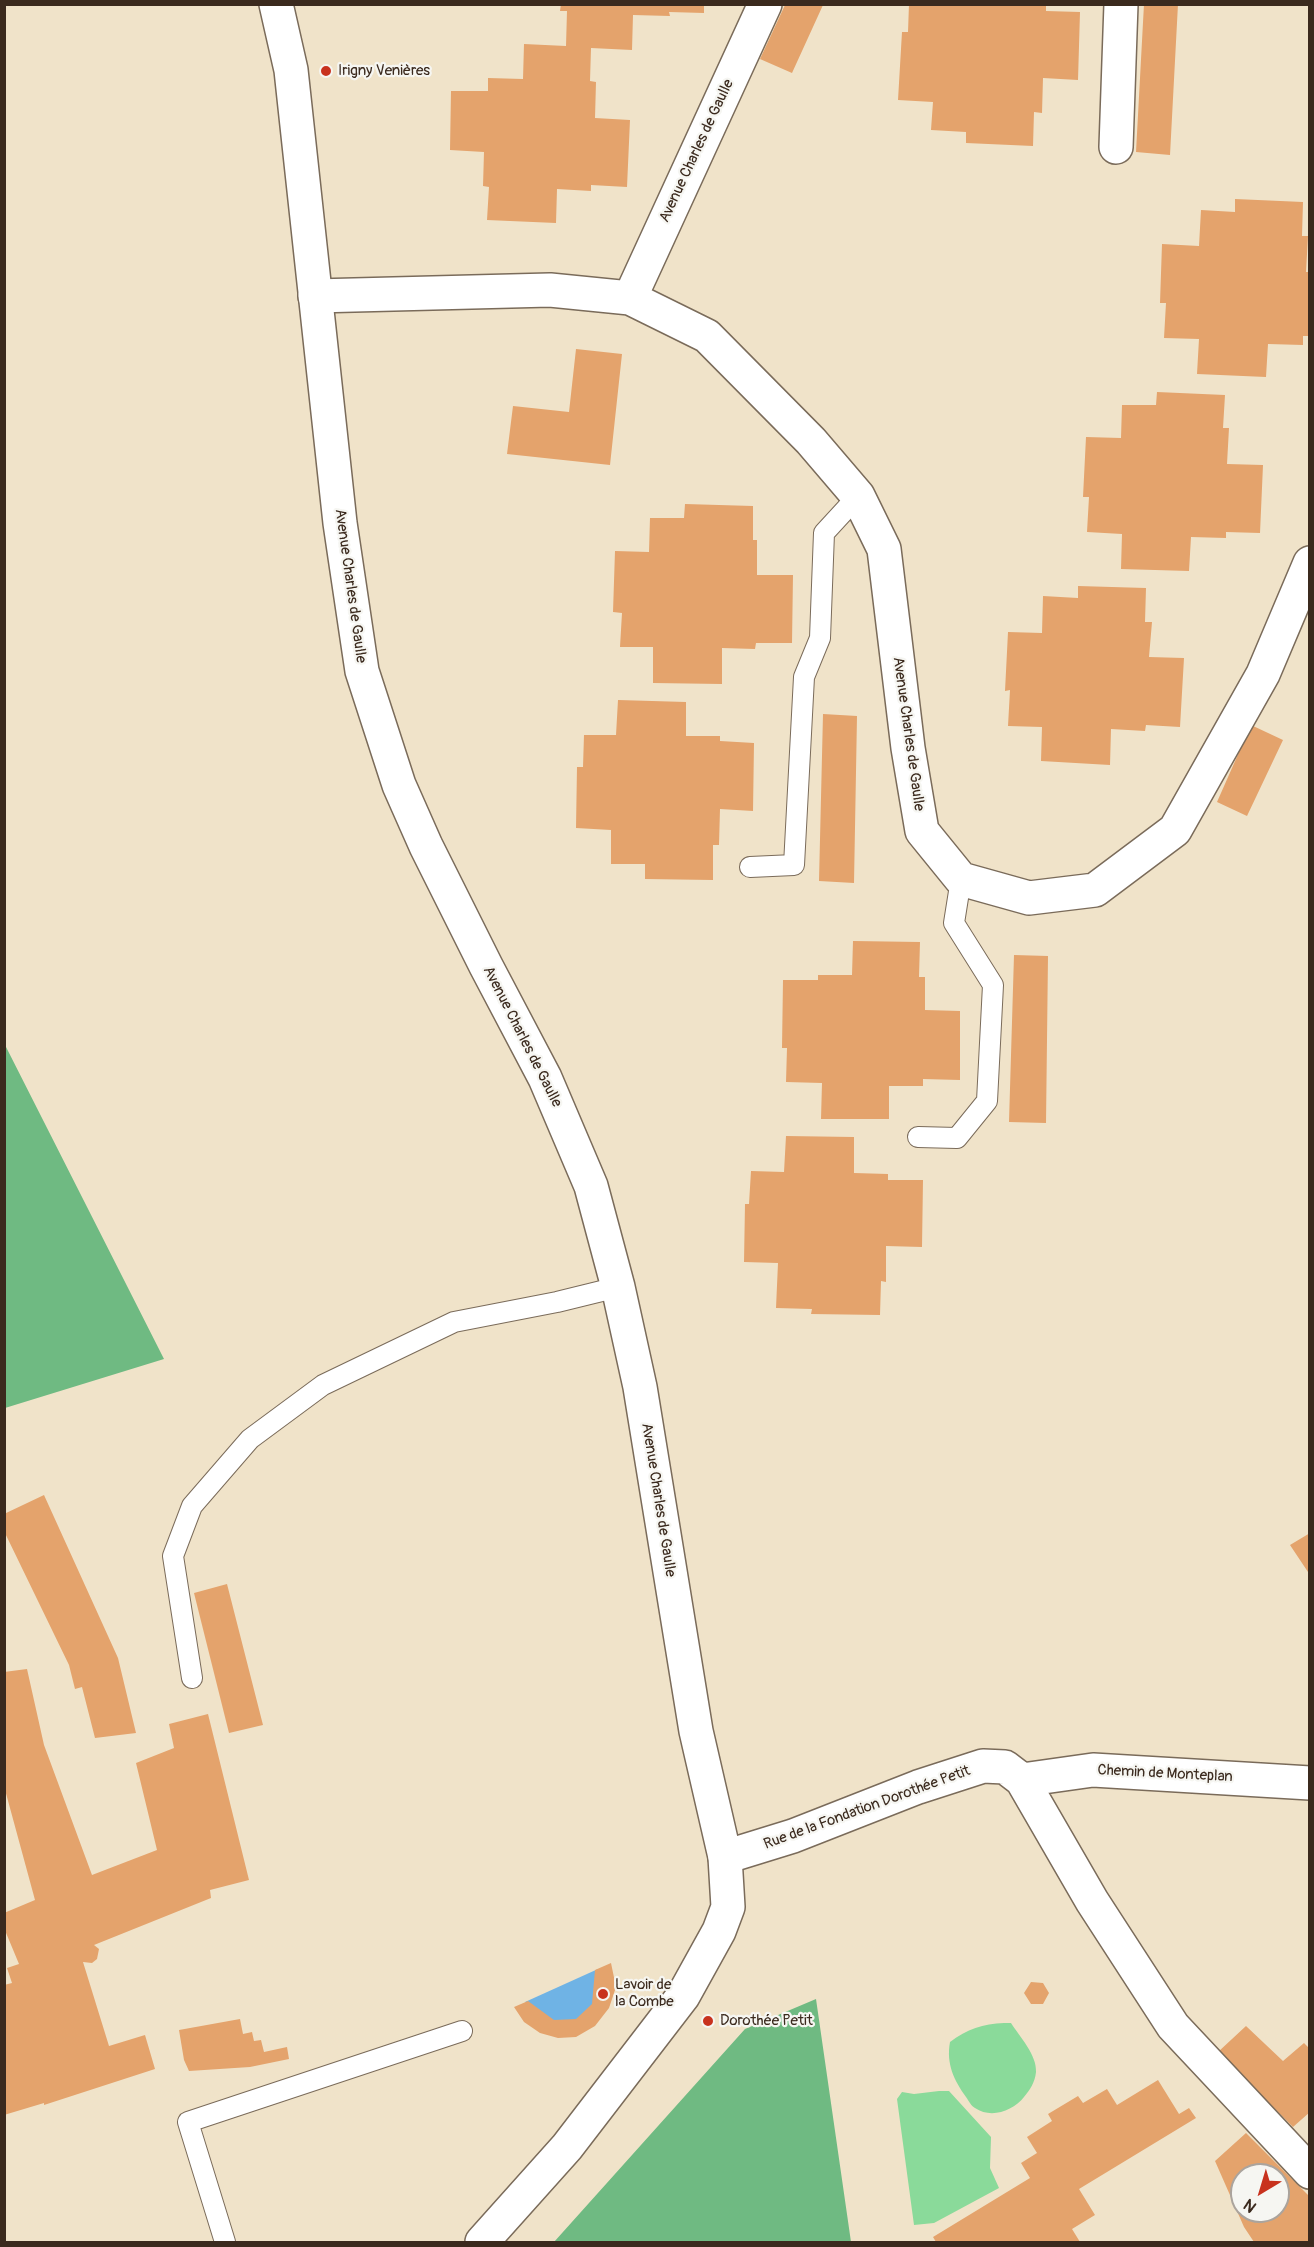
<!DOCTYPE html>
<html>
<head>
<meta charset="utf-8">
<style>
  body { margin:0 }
  #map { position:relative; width:1314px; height:2247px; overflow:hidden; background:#f0e3c9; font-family:Pangolin,sans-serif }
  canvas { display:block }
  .frame { position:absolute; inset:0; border:6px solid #3b2a1e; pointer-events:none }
  .north { position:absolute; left:1230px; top:2163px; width:60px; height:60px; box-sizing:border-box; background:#f6f6f2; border:2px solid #aba49d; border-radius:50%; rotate:218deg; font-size:16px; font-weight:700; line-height:24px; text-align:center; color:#3b2a1e }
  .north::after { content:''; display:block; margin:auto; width:21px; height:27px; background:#c8321e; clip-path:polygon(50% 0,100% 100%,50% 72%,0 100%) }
</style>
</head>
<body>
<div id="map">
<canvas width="1314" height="2247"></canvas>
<div class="frame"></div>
<div class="north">N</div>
</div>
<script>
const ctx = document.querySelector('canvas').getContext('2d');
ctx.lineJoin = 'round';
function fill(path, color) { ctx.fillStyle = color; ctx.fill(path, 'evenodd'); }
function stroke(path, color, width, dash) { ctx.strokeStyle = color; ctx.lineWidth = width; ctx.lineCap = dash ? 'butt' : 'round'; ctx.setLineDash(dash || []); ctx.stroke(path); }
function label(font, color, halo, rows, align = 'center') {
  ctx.font = font + ' Pangolin,sans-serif'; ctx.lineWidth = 4.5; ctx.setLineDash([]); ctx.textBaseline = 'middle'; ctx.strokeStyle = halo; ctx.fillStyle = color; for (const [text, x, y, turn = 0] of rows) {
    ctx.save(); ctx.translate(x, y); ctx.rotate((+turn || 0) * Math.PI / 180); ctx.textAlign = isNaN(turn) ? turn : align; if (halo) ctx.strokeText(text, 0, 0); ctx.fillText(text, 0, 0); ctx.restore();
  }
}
const green = new Path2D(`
  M1004,2023H1011C1020,2037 1037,2055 1036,2072C1035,2082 1030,2090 1024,2097C1013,2111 991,2119 975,2108C971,2106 969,2101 966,2097C954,2080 946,2064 950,2042C967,2029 983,2024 1004,2023Z
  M939,2091H949L991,2137L990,2168L999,2188L934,2223L914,2225L897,2099L902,2092L914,2094Z`);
const forest = new Path2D(`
  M4,1043L164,1359L5,1408H4Z
  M816,1999L851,2242H554L745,2029Z`);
const water = new Path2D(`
  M598,1969L595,2004L578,2021L553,2022L525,2002Z`);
const building = new Path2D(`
  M561,4H704V13L669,12L670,16L633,15L632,50L591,48L590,81L596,82L595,118L630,120L627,187L591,185V191L557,189L556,223L487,220L489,187L483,186L484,152L450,150L451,91H488V78L523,79L524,44L566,46L567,11H560Z
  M909,4H1046V11L1080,12L1078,80L1043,78L1042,113L1034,112L1033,146L966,143V132L931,130L933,102L898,100L902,32H908Z
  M1144,4H1178L1170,155L1136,152Z
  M785,5H823L792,73L760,59Z
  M1235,199L1303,202L1302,236H1308L1306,272H1310V336H1303V345L1268,344L1266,377L1197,374L1199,339L1164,338L1166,303H1160L1162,244L1199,246L1201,210L1235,212Z
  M576,349L622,354L610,465L507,454L513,406L569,412Z
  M1157,392L1225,395L1223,428H1229L1227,464L1263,465L1260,533L1226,532V538L1191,537L1189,571L1121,569L1122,534L1087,532L1089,497H1083L1086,437L1121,438L1122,405H1156Z
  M685,504L753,506V540H757V575H793L792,643H756L755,649L722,648V684L653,683V647H620L622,613L613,612L615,551L649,552L650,518H684Z
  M1078,586L1146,588L1145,622H1152L1149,657L1184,658L1180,727L1146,725L1145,731L1111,729L1110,765L1041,761L1042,727L1008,726L1010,690L1005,691L1008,632L1042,633L1043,596L1078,598Z
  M618,700L686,702V736H720V741L754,743L753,811L720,809L719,845H713V880L645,879V864H611V830L576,828L577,767H583L584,735H616Z
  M823,714L857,716L854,883L819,881Z
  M1251,725L1283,740L1247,816L1217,802Z
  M853,941L920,942L919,977H925V1010L960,1011V1080L923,1079V1086H889V1119H821L822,1083L786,1082L787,1048H782L783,980H818V975H852Z
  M1014,955L1048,956L1046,1123L1009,1122Z
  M786,1136L854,1137V1173L888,1174V1180H923L922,1247L886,1246V1282L881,1281L880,1315L811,1314L812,1309L776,1308L778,1263L744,1262L745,1204H749L751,1171L784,1172Z
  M44,1495L118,1658L136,1733L95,1738L82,1687L75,1689L69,1665L4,1531V1514Z
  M1310,1533V1575L1290,1545Z
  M227,1584L263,1725L229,1733L194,1593Z
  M27,1669L44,1745L92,1875L157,1850L136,1763L174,1748L169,1724L208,1714L249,1880L210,1890L211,1898L94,1945L99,1949L97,1959L92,1963L83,1962L109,2046L145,2035L155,2069L44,2105V2103L4,2115V1985L12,1983L7,1968L19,1964L4,1928V1913L35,1900L4,1786V1672Z
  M611,1963L616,1987L609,2008L595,2026L576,2037L558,2038L540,2033L524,2022L514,2007L528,2001L554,2020L576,2019L592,2004L595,1970Z
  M1031,1982L1043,1983L1049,1993L1043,2004H1031L1024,1993Z
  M240,2019L243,2034L252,2032L254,2041L261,2040L264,2052L287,2047L289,2059L250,2067L189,2071L184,2060L179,2030Z
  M1246,2026L1283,2061L1304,2043L1310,2049V2112L1293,2127L1218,2052Z
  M1158,2080L1179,2114L1189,2108L1196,2118L1079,2189L1095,2215L1072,2229L1080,2242H936L933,2237L1030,2178L1021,2163L1037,2153L1027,2137L1052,2121L1048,2114L1078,2096L1083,2103L1107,2089L1117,2105Z
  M1246,2133L1310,2197V2242H1254L1244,2227L1215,2161ZM1242,2175H1278V2211H1242Z`);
const service = new Path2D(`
  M750,867L794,865L804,677L820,638L824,533L858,496
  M918,1137L957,1138L987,1101L993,985L954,923L961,879
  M192,1678L173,1556L192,1506L250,1439L323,1385L454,1322L557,1302L618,1287
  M225,2242L188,2122L462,2031`);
const minor = new Path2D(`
  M1116,147L1121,4
  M315,296L550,290L630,298L707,336L811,441L858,496L884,549L908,748L922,831L961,879L1029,898L1095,890L1175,830L1263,674L1310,563
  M630,298L765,4
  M1022,1780L1093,1770L1310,1783
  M725,1857L793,1836L918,1787L983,1766L1005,1767L1022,1780L1092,1901L1173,2026L1310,2172`);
const tertiary = new Path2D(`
  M276,4L291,70L340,523L362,671L399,785L426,846L486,966L545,1078L591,1186L618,1287L640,1387L696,1731L725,1857L728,1907L719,1931L683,1996L567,2147L482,2242`);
const markers = [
  [326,71,6,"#c8321e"],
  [603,1994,6,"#c8321e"],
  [708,2021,6,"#c8321e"]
];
const poiNames = [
  ["Irigny Venières",338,71],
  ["Lavoir de",615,1985],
  ["la Combe",615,2002],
  ["Dorothée Petit",720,2021]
];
const streetNames = [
  ["Avenue Charles de Gaulle",697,151,-65],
  ["Avenue Charles de Gaulle",350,586,82],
  ["Avenue Charles de Gaulle",908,734,82],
  ["Avenue Charles de Gaulle",522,1037,63],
  ["Avenue Charles de Gaulle",658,1500,81],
  ["Chemin de Monteplan",1165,1774,3],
  ["Rue de la Fondation Dorothée Petit",867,1808,-20]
];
fill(green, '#8ada9a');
fill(forest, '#6fba82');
fill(water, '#6fb3e5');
fill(building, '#e4a36c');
stroke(service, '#7a6b5a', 22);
stroke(minor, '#7a6b5a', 36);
stroke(tertiary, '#7a6b5a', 36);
stroke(service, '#fff', 20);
stroke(minor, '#fff', 33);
stroke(tertiary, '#fff', 33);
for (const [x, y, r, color] of markers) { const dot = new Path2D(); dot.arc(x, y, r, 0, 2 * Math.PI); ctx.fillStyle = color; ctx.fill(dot); stroke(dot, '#f6f6f2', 2); }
label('15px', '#3b2a1e', '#f6f6f2', poiNames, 'left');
label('15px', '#3b2a1e', '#f6f6f2', streetNames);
</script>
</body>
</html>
